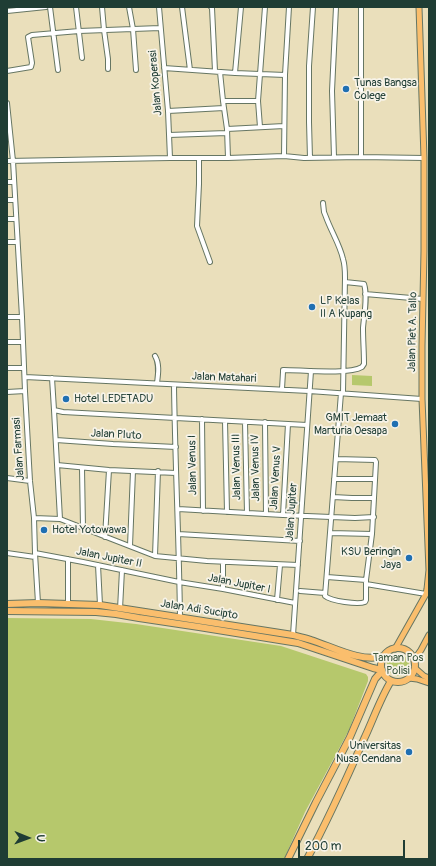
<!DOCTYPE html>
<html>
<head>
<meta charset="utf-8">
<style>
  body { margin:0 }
  #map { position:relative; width:436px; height:866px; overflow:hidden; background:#eadfbb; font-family:Pangolin,sans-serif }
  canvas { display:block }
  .frame { position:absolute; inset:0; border:8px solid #1f3d34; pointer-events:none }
  .north { position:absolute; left:8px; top:818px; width:40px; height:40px; -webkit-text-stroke:3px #f7f3e8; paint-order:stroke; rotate:91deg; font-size:11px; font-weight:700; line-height:16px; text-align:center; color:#1f3d34 }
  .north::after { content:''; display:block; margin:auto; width:14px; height:18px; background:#1f3d34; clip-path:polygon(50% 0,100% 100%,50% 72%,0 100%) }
  .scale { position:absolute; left:298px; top:840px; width:107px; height:18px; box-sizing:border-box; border:2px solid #1f3d34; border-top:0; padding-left:5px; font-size:12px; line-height:14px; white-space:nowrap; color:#1f3d34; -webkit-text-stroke:3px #f7f3e8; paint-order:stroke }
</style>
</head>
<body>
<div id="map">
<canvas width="436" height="866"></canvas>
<div class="frame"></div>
<div class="north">U</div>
<div class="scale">200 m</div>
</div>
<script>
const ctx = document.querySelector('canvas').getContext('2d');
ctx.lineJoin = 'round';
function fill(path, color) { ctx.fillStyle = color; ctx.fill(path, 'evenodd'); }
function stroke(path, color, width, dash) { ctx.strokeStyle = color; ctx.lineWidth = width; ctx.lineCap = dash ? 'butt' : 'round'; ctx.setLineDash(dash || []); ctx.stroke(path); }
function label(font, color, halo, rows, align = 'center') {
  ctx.font = font + ' Pangolin,sans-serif'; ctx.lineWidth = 3.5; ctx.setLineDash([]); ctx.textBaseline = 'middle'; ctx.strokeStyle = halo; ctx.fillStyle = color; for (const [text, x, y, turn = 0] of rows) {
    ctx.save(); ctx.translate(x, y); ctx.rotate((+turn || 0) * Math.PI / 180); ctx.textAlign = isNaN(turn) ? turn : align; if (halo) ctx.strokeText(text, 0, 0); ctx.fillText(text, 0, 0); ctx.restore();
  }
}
const green = new Path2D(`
  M352,375L372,376V386L352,385Z
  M7,618L91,619L136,624L281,646L366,674L368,677V681L349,730L305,812L284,859H7Z
  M387 665a11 11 0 1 1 22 0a11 11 0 1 1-22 0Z`);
const minor = new Path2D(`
  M50,7L58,70
  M76,7L82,58
  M102,7L104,30L108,59V69
  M129,7L133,29L136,70
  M159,7L168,111L170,158
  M182,7L190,70
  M211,7L212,8L215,71
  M361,7V157
  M7,11L46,7
  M164,68L235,73L285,75L284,156
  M7,71L31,67L32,63L28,37L32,35L79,31L160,28
  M220,72L223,101L227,129L228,158
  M235,73L241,7
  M285,75L289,7
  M223,101H258
  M7,103L13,161L22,317L25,391L30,481L34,518L35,553L38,603
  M168,111L224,108
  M260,127L258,101L265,7
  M227,129L284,126
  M169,135L227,133
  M334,157L332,91L336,7
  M199,158V184L197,226L210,262
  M310,158L309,122V66L313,7
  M7,161L170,158H228L284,156L304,158L361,157L424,158
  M7,182H13
  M7,200H15
  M323,203L324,212L326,217C331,231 340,245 343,259C345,265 345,272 345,278L343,393
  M7,219H15
  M7,242H17
  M365,294L423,299
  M7,317H22
  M7,342H22
  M155,356C160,364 158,375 157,383
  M7,368H24
  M25,377L309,391L422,399
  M52,378L54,410L63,412L307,425
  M174,385C175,462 179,539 180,617
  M282,389L283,372V370H284C301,370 349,375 362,367L364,364C364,352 363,340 363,328C364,315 368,296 364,284L345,282
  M7,392L25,391
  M54,410L60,519L155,556L207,561L298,565
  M202,419L203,511
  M225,421L227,512
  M245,422L247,513
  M265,422L266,514
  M288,424L283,515L355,518L374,517
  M56,440L113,444L176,447
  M336,459L375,460L376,462L372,534L366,580
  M57,465L109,470L176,473
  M82,468L83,528
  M7,478L30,481
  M334,479H375
  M333,497L352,498H374
  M178,509L283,515
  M34,518L60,519
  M330,533L372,534
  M178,534L300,541
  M105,537L109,470
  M130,546L133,471
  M7,553L35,557
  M35,553L83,562L179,582L223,589L295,603
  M155,556L158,471
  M223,562V589
  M98,565L100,605
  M327,577L366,580V600L365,602C358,605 331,601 325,596L341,393
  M366,584L426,594
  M300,591L325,593
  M277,600L280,565
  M68,604V559
  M120,609L122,570
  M293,635L311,371`);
const major = new Path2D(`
  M395,649L426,594L427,589L429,570L422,399V346L424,251V158L419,7
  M414,660L421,650L429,635
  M415,668L424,676L429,678
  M409,678L417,679L429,683`);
const highway = new Path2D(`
  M7,604L38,603L100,605L293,635C299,637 306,638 311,640C333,647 361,663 384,656
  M7,611L96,612L116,614L139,618L199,627L298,643L373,668L382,670
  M381 665a17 17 0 1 1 34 0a17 17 0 1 1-34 0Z
  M288,859L316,802L350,737L375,679L382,671
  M307,859C328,820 346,780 364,739C373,720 380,699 391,681`);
const markers = [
  [346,89,4,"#1f6fb2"],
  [312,307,4,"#1f6fb2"],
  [66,399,4,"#1f6fb2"],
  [395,424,4,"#1f6fb2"],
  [44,530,4,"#1f6fb2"],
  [409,558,4,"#1f6fb2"],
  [409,752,4,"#1f6fb2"]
];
const streetNames = [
  ["Jalan Koperasi",156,83,-95],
  ["Jalan Piet A. Tallo",413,332,-89],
  ["Jalan Matahari",224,378,2],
  ["Jalan Pluto",116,435,3],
  ["Jalan Farmasi",19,449,-94],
  ["Jalan Venus I",193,465,-91],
  ["Jalan Venus III",237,467,-91],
  ["Jalan Venus IV",256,468,-91],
  ["Jalan Venus V",276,478,-87],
  ["Jalan Jupiter",292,512,-86],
  ["Jalan Jupiter II",109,558,11],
  ["Jalan Jupiter I",239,584,11],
  ["Jalan Adi Sucipto",199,610,9]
];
const poiNames = [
  ["Tunas Bangsa",354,83],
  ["Colege",354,96],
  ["LP Kelas",320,301],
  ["II A Kupang",320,314],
  ["Hotel LEDETADU",74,399],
  ["GMIT Jemaat",387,418,"right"],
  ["Marturia Oesapa",387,431,"right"],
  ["Hotel Yotowawa",52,530],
  ["KSU Beringin",401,552,"right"],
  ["Jaya",401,565,"right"],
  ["Universitas",401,746,"right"],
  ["Nusa Cendana",401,759,"right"]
];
const parkNames = [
  ["Taman Pos",398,658],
  ["Polisi",398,671]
];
fill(green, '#b6c86c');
stroke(minor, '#667663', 6);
stroke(major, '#667663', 7);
stroke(highway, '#667663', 8);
stroke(minor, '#fff', 4);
stroke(major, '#fabe6d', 5);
stroke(highway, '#fabe6d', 6);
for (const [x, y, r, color] of markers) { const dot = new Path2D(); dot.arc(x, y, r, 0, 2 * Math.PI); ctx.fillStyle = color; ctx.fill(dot); stroke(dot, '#f7f3e8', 1.5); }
label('11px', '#1f3d34', '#f7f3e8', streetNames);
label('11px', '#1f3d34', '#f7f3e8', poiNames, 'left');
label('11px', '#3d593f', '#f7f3e8', parkNames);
</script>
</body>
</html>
